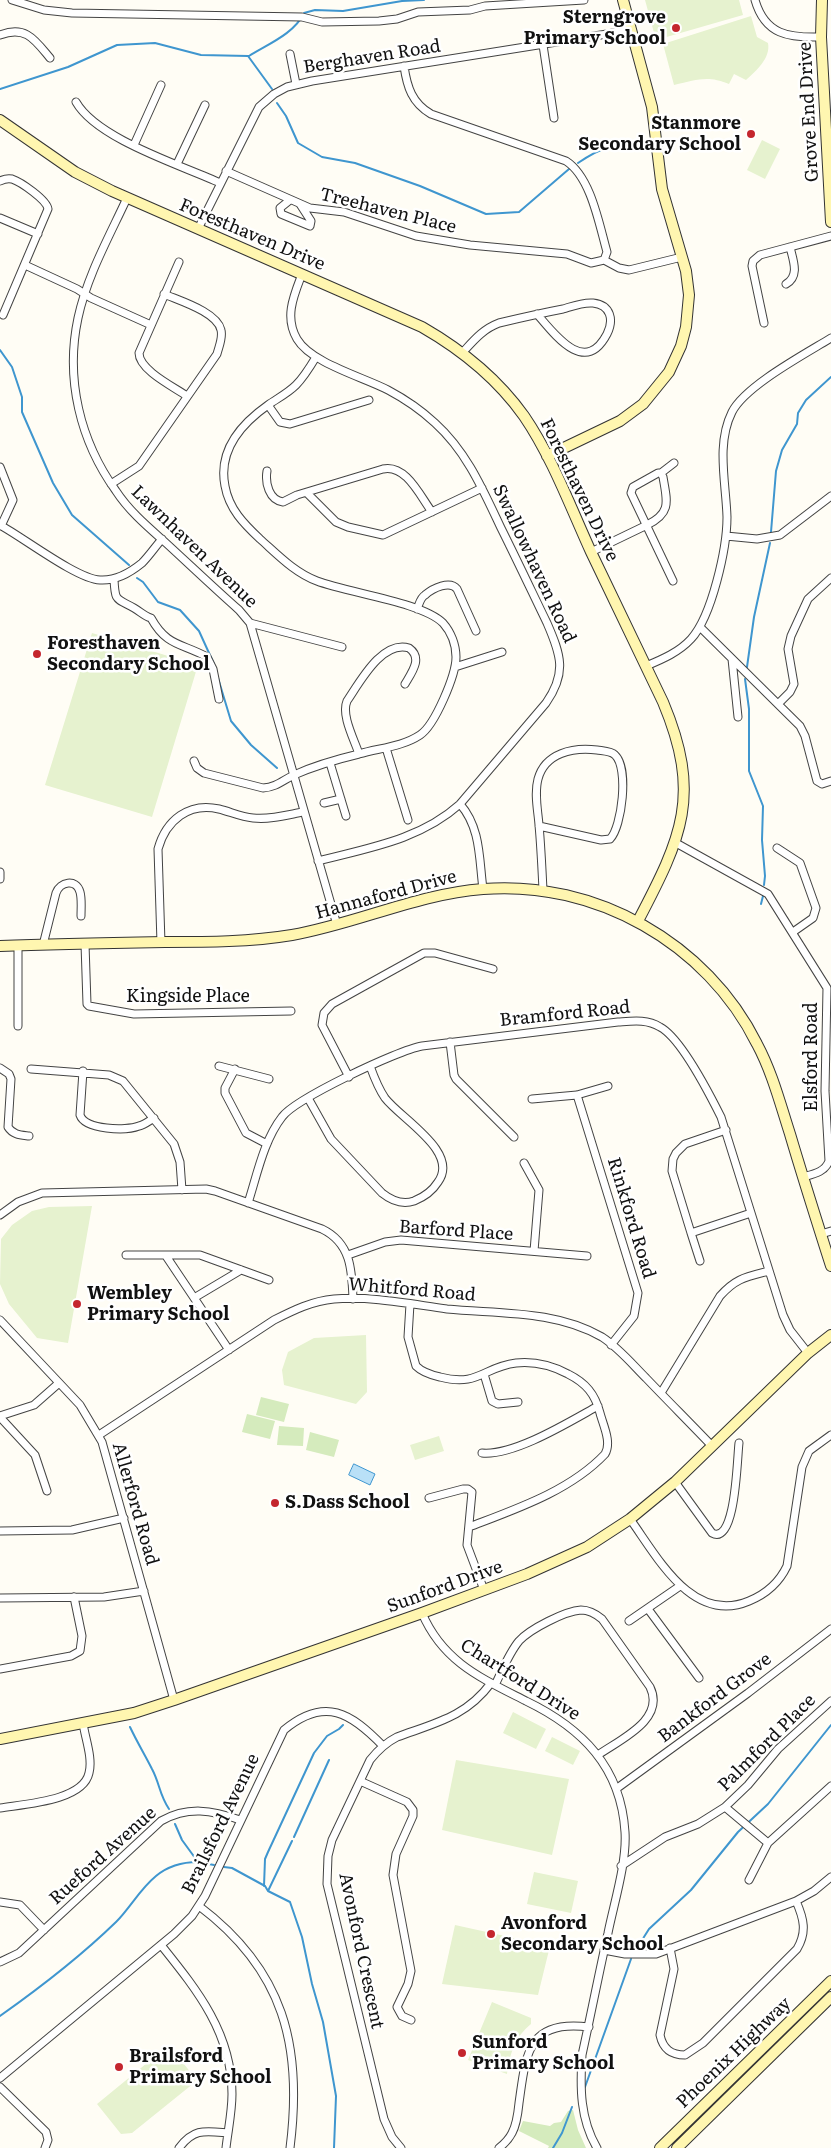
<!DOCTYPE html>
<html>
<head>
<meta charset="utf-8">
<style>
  body { margin:0 }
  canvas { display:block; background:#fffdf5 }
</style>
</head>
<body>
<canvas width="831" height="2148"></canvas>
<script>
const ctx = document.querySelector('canvas').getContext('2d');
ctx.lineJoin = 'round';
function fill(path, color) { ctx.fillStyle = color; ctx.fill(path, 'evenodd'); }
function stroke(path, color, width, dash) { ctx.strokeStyle = color; ctx.lineWidth = width; ctx.lineCap = dash ? 'butt' : 'round'; ctx.setLineDash(dash || []); ctx.stroke(path); }
function label(font, color, halo, rows, align = 'center') {
  ctx.font = font + ' Literata,serif'; ctx.lineWidth = 5; ctx.setLineDash([]); ctx.textBaseline = 'middle'; ctx.strokeStyle = halo; ctx.fillStyle = color; for (const [text, x, y, turn = 0] of rows) {
    ctx.save(); ctx.translate(x, y); ctx.rotate((+turn || 0) * Math.PI / 180); ctx.textAlign = isNaN(turn) ? turn : align; if (halo) ctx.strokeText(text, 0, 0); ctx.fillText(text, 0, 0); ctx.restore();
  }
}
const green = new Path2D(`
  M261,1397L289,1404L284,1422L256,1415Z
  M247,1414L275,1421L270,1439L242,1432Z
  M279,1426L304,1428L303,1446L277,1445Z
  M310,1432L339,1440L334,1457L306,1450Z
  M573,2110L578,2130L586,2148H548L549,2146L519,2131L523,2121L550,2126L554,2123L561,2122L568,2111Z`);
const pitch = new Path2D(`
  M645,0H739L743,15L656,40Z
  M751,16L757,37L768,43C771,58 756,71 746,80L734,74L729,84C707,75 697,80 674,85L663,44Z
  M762,140L780,149L765,179L747,170Z
  M92,633L198,665L152,817L45,785Z
  M92,1206L68,1343L37,1338L9,1304L0,1284L1,1239L12,1225L32,1211L49,1207Z
  M366,1335L367,1392L356,1404L284,1385L282,1370L288,1352L314,1338Z
  M439,1436L444,1451L415,1460L410,1445Z
  M513,1712L546,1729L536,1749L503,1733Z
  M552,1737L580,1751L573,1765L545,1751Z
  M456,1760L569,1779L552,1855L442,1830Z
  M534,1872L578,1881L571,1913L527,1904Z
  M455,1925L550,1946L538,1995L442,1984Z
  M492,2002L531,2018V2024C515,2037 510,2053 507,2074L468,2060Z
  M169,2045L195,2078L194,2083L132,2133L121,2134L97,2104Z`);
const water = new Path2D(`
  M354,1464L375,1474L370,1485L349,1475Z`);
const stream = new Path2D(`
  M249,56C268,44 294,34 304,13L315,10L343,11L402,1L424,0
  M0,89L68,67L117,45L155,43L201,55L248,56L272,89
  M277,103L286,116L298,143L322,157L355,163L420,186L486,214L519,212L569,169
  M578,163C603,146 614,144 643,143
  M0,350L12,367L22,397V412L53,483L72,515L129,565
  M771,532L776,471L782,450L797,424L798,413L806,400L831,377
  M137,578L143,582L158,602L180,610L199,631L214,664
  M747,667L754,617L770,543
  M218,678L231,721L251,745L277,768
  M745,679L749,709V771L763,806L762,840L765,876L764,885
  M761,904L763,896
  M130,1727C137,1742 145,1755 152,1769C160,1784 159,1794 169,1809
  M175,1824L182,1840L198,1862L214,1865
  M294,1837L329,1760
  M224,1867L232,1868L265,1886L268,1891L290,1902L302,1937L312,1984L323,2022L336,2096L334,2148
  M264,1886L265,1859L268,1852L314,1753L327,1736L339,1729L343,1725
  M268,1891L292,1841
  M637,1948L649,1929L691,1890L738,1832L768,1804L831,1725
  M0,2016C41,1987 80,1957 116,1922C130,1908 140,1889 156,1876C168,1866 182,1862 198,1862
  M585,2087L631,1959
  M553,2148L562,2133L572,2107`);
const street = new Path2D(`
  M12,0L44,10L72,13L302,17L322,22L379,21L397,19L418,12L470,10L485,6L584,0
  M755,0C765,35 789,38 821,37
  M0,35C26,25 35,40 50,58
  M543,45L554,118
  M290,54L296,84
  M76,102C97,139 181,165 220,183
  M134,145L161,85
  M177,164L205,105
  M226,171L310,208L344,212L416,236L470,245L567,254L591,263L604,260L607,252C599,224 591,177 566,161L431,114C412,103 407,87 404,66
  M0,181C4,179 7,178 12,179C21,182 47,200 48,209L3,315
  M127,198C109,237 87,276 78,318C65,379 80,441 116,491C129,511 148,527 166,543C190,565 214,588 239,610L250,623L337,925
  M290,200L280,208L281,214L310,226L311,221L300,204
  M0,218L38,234
  M198,229L259,107L274,94L287,87L312,81L632,30
  M604,260L619,268L629,270L682,257
  M179,262L139,353C139,370 174,387 187,396
  M25,265L77,289L91,298L151,325
  M302,274C294,295 284,317 297,339C311,363 363,377 388,390C405,399 421,410 435,423C467,452 483,490 501,528C517,560 532,592 547,623C561,655 567,673 546,703L460,804C420,840 368,848 318,861
  M786,284C800,276 793,260 790,247
  M764,323L752,266L753,261L760,255L831,236
  M463,352C474,340 483,329 499,323C520,318 542,313 563,309C573,306 583,302 593,303C611,305 614,320 607,334C585,376 555,335 537,314
  M268,405L280,422L290,424L369,400
  M0,467L13,500L1,526
  M267,471C265,483 269,500 283,502L297,495L383,469C406,464 420,496 432,512
  M661,473L674,463
  M111,484L139,466L217,354C219,346 223,338 221,330C217,312 180,301 164,294
  M307,493L336,522L348,527L383,535L482,488
  M0,525C24,538 77,579 100,580C115,581 131,572 142,563C149,556 155,547 162,539
  M726,536L757,539L780,535L831,496
  M591,552L647,525C672,513 667,501 663,477L661,473H658L633,487L631,493L673,581
  M114,579C115,602 116,598 134,608C141,612 144,616 151,618C167,647 182,643 207,657L213,669L219,699
  M417,609C419,605 420,598 425,595C433,588 450,580 457,589L476,631
  M250,623L342,647
  M700,627L800,726L805,736L817,781L822,784L831,781
  M732,659L738,717
  M646,666C663,659 679,652 691,639C712,616 727,548 727,517C726,483 716,444 732,412C745,386 805,354 831,338
  M455,667L502,652
  M778,704L790,692L794,684L788,649L791,636L808,599L831,578
  M386,748L408,820
  M359,754C354,739 341,715 347,701C360,682 382,640 409,648C423,658 412,672 405,684
  M194,761L197,768L204,773L263,788C277,787 283,780 294,775C314,766 338,759 359,754C379,748 402,747 420,735C435,725 456,675 456,657C456,645 451,632 443,623C422,602 348,593 317,581C295,573 278,555 260,539C244,524 229,509 225,486C218,451 241,424 268,405C278,398 288,393 296,385C304,377 310,367 316,357
  M330,763L346,816
  M324,803L341,799
  M460,804C481,828 479,859 483,889
  M539,826L601,840L610,839C622,827 629,768 615,755C611,751 603,751 597,750C573,747 545,753 538,779C534,794 538,811 539,825C541,847 542,869 543,890
  M676,843L768,894L827,988L825,1091L829,1161C825,1172 814,1174 803,1177
  M777,848L800,863L816,908L813,918L793,932
  M0,872V879
  M161,943L158,849C166,820 189,802 219,809C231,812 241,817 253,818C270,820 287,815 303,812
  M85,944L87,1004L89,1006L134,1014L291,1011
  M18,945V1026
  M43,945L56,893C60,882 76,878 80,892C82,899 81,908 81,916
  M450,1042L454,1075L456,1079L514,1137
  M219,1066L269,1079
  M0,1068L9,1074L11,1079L8,1127C13,1135 21,1135 29,1136
  M31,1069L109,1075L123,1081L174,1144L180,1162L182,1190
  M235,1069L225,1088V1093L246,1133L267,1144
  M83,1071L80,1115C85,1130 126,1131 139,1126C144,1125 149,1121 154,1118
  M349,1077L322,1025L324,1013L332,1004L424,953H435L493,969
  M577,1095L638,1293L634,1316L611,1345
  M308,1098L331,1139L382,1193C392,1201 402,1205 414,1201C424,1197 433,1190 438,1182C460,1152 401,1119 385,1098C378,1088 374,1077 370,1066
  M532,1099L577,1095L608,1086
  M726,1130L685,1144L676,1153L673,1159L672,1171L691,1233L751,1213
  M524,1163L539,1190L534,1251
  M248,1203C257,1175 264,1140 282,1117C295,1099 398,1050 422,1046L618,1022C633,1021 647,1019 660,1027C681,1038 710,1095 721,1117L783,1315L790,1330L808,1353
  M0,1215L18,1202L42,1193L206,1189L215,1191L322,1229C351,1243 352,1270 353,1299
  M691,1233L700,1261
  M821,1234L831,1231
  M126,1255H200L269,1280
  M348,1255L385,1242L401,1240L587,1256
  M166,1256L229,1350
  M194,1298L241,1270
  M410,1304L408,1337L416,1366C422,1372 431,1375 440,1377C479,1387 483,1367 516,1363C535,1361 551,1365 568,1374C586,1383 595,1394 600,1413C603,1425 612,1442 605,1454C570,1491 516,1509 469,1527
  M0,1320L80,1405L102,1442L174,1700
  M484,1374L492,1401L498,1404L518,1402
  M661,1393L720,1296C736,1278 746,1277 769,1271
  M0,1416L34,1405L59,1383
  M0,1417L35,1455L47,1491
  M99,1435L274,1320C294,1310 312,1301 334,1299C372,1296 410,1304 447,1309C499,1314 555,1310 602,1337C619,1348 632,1364 646,1378C668,1401 690,1423 712,1446
  M482,1453C514,1456 569,1422 598,1406
  M675,1482L712,1533C736,1546 737,1458 739,1443
  M429,1498L463,1489H468L472,1492L467,1545L484,1590
  M630,1519C657,1556 692,1625 749,1601C766,1594 779,1583 787,1566L802,1467L809,1451L831,1435
  M0,1531L72,1530L124,1518
  M0,1598L104,1597L144,1591
  M648,1609L699,1678
  M422,1613C443,1662 481,1678 526,1701C582,1728 621,1767 625,1832C627,1862 614,1903 608,1933C599,1973 591,2014 582,2055C580,2088 580,2119 597,2148
  M629,1621L680,1586
  M0,1669L71,1656L80,1651L82,1636L74,1597
  M495,1685C502,1671 509,1653 519,1641C530,1629 565,1611 581,1610C590,1610 596,1614 602,1619L650,1687C666,1720 619,1740 598,1755
  M360,1781L407,1802L413,1810V1816L396,1854L393,1875L411,1971L408,1984L397,2007L402,2016L411,2020
  M616,1789L748,1693L831,1629
  M725,1807L768,1843
  M0,1808C24,1804 83,1801 89,1773C93,1758 85,1738 83,1723
  M621,1866L665,1837L698,1824L725,1807L748,1785L778,1749L831,1701
  M749,1880L768,1843L831,1786
  M0,1902L20,1905L44,1930
  M199,1906C284,1970 303,2046 290,2148
  M161,1945C197,1990 232,2033 232,2094C232,2112 228,2130 226,2148
  M670,1948L674,1969L660,2035C663,2049 671,2055 685,2055L703,2043L797,1949C807,1932 804,1919 796,1901
  M604,1950L625,1954H656L796,1901L814,1891L831,1877
  M0,1962L19,1953L161,1821C188,1806 212,1810 240,1820
  M0,2078L174,1934L192,1916L205,1896L284,1730C325,1696 351,1713 383,1746
  M0,2087L46,2132L48,2140L45,2148
  M179,2148C194,2128 205,2131 228,2133
  M401,2148L392,2137L384,2119L327,1884L328,1856L332,1840L370,1760C378,1750 385,1743 397,1737C435,1723 466,1717 491,1683
  M499,2148C504,2144 509,2139 512,2133C517,2124 518,2113 519,2103C526,2054 527,2019 589,2027`);
const secondary = new Path2D(`
  M822,0L821,37L831,222
  M0,120L75,172L112,191L422,327C462,350 497,378 524,416C552,457 570,506 591,552C615,602 639,652 663,702C702,795 682,837 638,921
  M547,456L620,421L643,404L669,372L681,346L686,327L689,295L686,271L662,189L652,107L623,0
  M0,946C55,944 110,943 165,942C207,942 250,942 292,935C356,924 417,894 483,889C595,880 707,943 757,1044C772,1072 780,1103 790,1134C803,1178 817,1222 831,1266
  M0,1739L134,1713L174,1700L422,1613L527,1574L587,1547L630,1519L675,1482L808,1353L831,1335
  M660,2148L831,1981
  M677,2148L831,1997`);
const markers = [
  [676,28,5,"#c4262e"],
  [751,134,5,"#c4262e"],
  [37,654,5,"#c4262e"],
  [77,1304,5,"#c4262e"],
  [275,1503,5,"#c4262e"],
  [491,1934,5,"#c4262e"],
  [462,2053,5,"#c4262e"],
  [119,2067,5,"#c4262e"]
];
const poiNames = [
  ["Sterngrove",666,18,"right"],
  ["Primary School",666,39,"right"],
  ["Stanmore",741,124,"right"],
  ["Secondary School",741,145,"right"],
  ["Foresthaven",47,644],
  ["Secondary School",47,665],
  ["Wembley",87,1294],
  ["Primary School",87,1315],
  ["S.Dass School",285,1503],
  ["Avonford",501,1924],
  ["Secondary School",501,1945],
  ["Sunford",472,2043],
  ["Primary School",472,2064],
  ["Brailsford",129,2057],
  ["Primary School",129,2078]
];
const streetNames = [
  ["Berghaven Road",372,57,-9],
  ["Grove End Drive",809,112,-93],
  ["Treehaven Place",388,211,14],
  ["Foresthaven Drive",252,235,23],
  ["Foresthaven Drive",579,490,64],
  ["Lawnhaven Avenue",194,547,44],
  ["Swallowhaven Road",534,564,65],
  ["Hannaford Drive",386,895,-15],
  ["Kingside Place",188,997],
  ["Bramford Road",565,1014,-6],
  ["Elsford Road",812,1057,-90],
  ["Rinkford Road",631,1218,73],
  ["Barford Place",456,1231,4],
  ["Whitford Road",412,1290,5],
  ["Allerford Road",135,1504,74],
  ["Sunford Drive",445,1587,-20],
  ["Chartford Drive",520,1680,32],
  ["Bankford Grove",715,1698,-37],
  ["Palmford Place",767,1743,-45],
  ["Brailsford Avenue",221,1824,-64],
  ["Rueford Avenue",103,1856,-42],
  ["Avonford Crescent",361,1951,78],
  ["Phoenix Highway",734,2053,-44]
];
fill(green, '#d5ebbd');
fill(pitch, '#e6f2cf');
fill(water, '#b9e0f7');
stroke(water, '#3f96cf', 1);
stroke(stream, '#3f96cf', 2);
stroke(street, '#444', 9);
stroke(secondary, '#333', 12);
stroke(street, '#fff', 7);
stroke(secondary, '#fff6b0', 10);
for (const [x, y, r, color] of markers) { const dot = new Path2D(); dot.arc(x, y, r, 0, 2 * Math.PI); ctx.fillStyle = color; ctx.fill(dot); stroke(dot, '#fff', 2); }
label('bold 18px', '#111', '#fff', poiNames, 'left');
label('18px', '#111', '#fff', streetNames);
</script>
</body>
</html>
